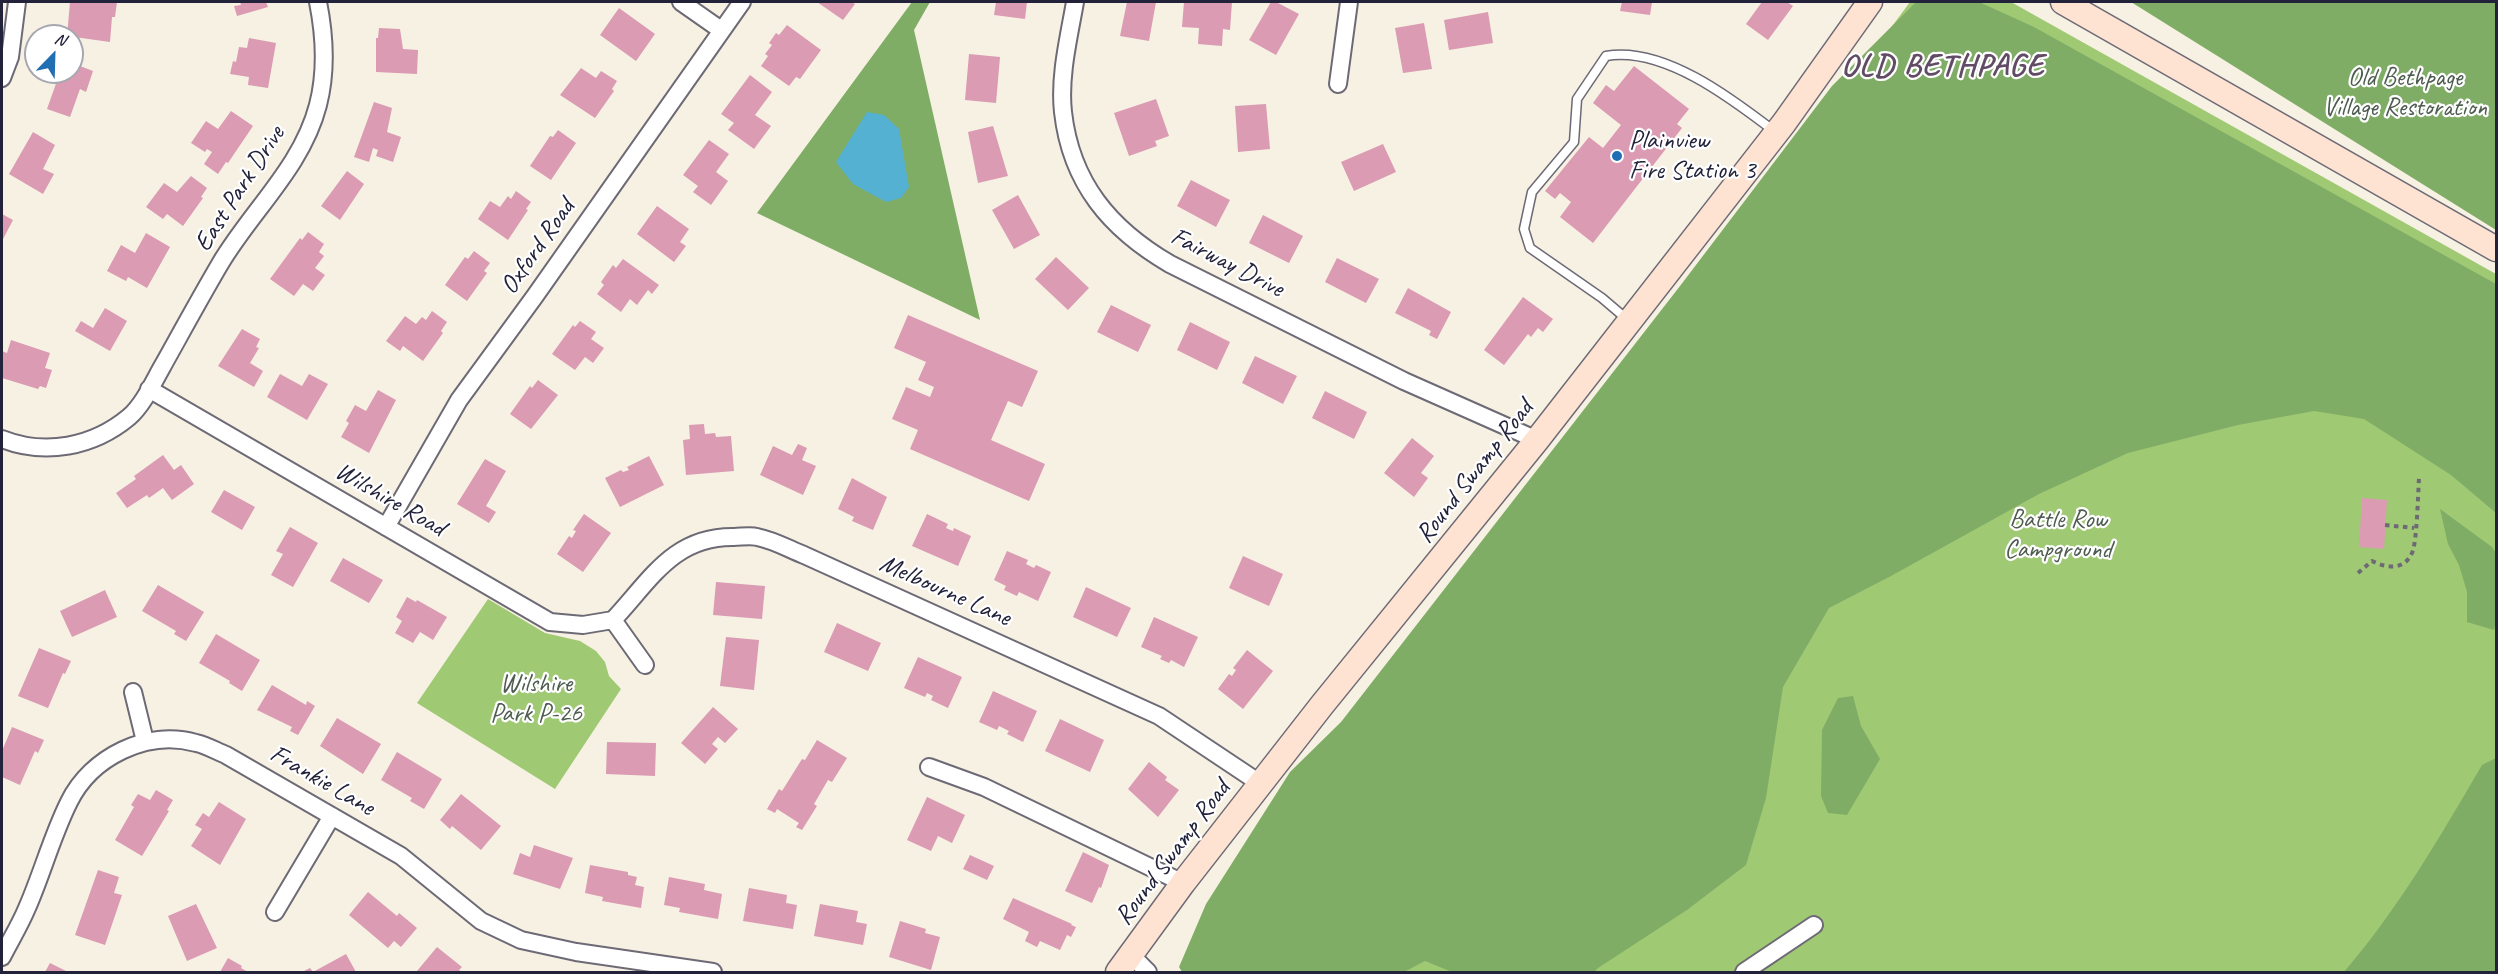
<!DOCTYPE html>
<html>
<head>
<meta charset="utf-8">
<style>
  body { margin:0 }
  #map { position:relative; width:2498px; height:974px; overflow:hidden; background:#f7f1e3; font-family:Caveat,sans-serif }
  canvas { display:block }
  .frame { position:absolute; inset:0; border:3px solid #22223b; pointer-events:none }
  .north { position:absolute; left:24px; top:24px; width:60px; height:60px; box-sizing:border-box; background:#fff; border:2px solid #a7a7b1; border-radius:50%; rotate:23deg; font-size:16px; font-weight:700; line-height:24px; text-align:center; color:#22223b }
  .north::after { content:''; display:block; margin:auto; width:21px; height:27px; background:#1f6fb2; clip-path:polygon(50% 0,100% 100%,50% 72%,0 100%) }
</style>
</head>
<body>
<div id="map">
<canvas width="2498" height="974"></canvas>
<div class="frame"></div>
<div class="north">N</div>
</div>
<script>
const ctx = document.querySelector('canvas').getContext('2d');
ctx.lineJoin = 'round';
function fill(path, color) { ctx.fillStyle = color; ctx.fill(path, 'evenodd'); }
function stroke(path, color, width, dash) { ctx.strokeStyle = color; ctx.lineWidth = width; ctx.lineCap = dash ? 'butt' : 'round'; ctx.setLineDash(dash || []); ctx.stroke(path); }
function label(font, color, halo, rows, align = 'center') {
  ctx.font = font + ' Caveat,sans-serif'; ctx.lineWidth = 4.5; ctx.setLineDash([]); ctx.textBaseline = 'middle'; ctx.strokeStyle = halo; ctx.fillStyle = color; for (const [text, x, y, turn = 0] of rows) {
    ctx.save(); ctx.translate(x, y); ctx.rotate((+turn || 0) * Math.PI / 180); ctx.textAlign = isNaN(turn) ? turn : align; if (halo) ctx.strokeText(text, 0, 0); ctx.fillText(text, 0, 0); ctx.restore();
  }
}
const green = new Path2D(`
  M1910,2H2011L2496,274V972H1200L1195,967Z
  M488,599L545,633L580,641L596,651L605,662L609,676L621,689L555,789L417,703Z`);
const forest = new Path2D(`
  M912,2H930L914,30L980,320L757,213Z
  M1916,2H1979L2034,27L2496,284V513L2451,475L2364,419L2314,411L2238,425L2128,453L2039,494L1891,576L1829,608L1783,687L1766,798L1746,865L1687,910L1598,968L1594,972H1452L1425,961L1404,972H1182L1179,967L1206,904L1290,772L1341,722L1680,286L1832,86Z
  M2131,2H2496V230Z
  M2440,509L2492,547L2496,553V623L2494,630L2467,622V592L2459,565L2448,544Z
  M1853,696L1861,726L1880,759L1847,815L1828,813L1821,796L1822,730L1838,698Z
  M2496,758V972H2344C2398,909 2440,837 2482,765Z`);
const water = new Path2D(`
  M867,112L884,115L899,129L909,187L901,198L886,202L853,184L836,162Z`);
const building = new Path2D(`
  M70,2H117L115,17H112L110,42L67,36Z
  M240,2H266L268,7L237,16L234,6L241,5Z
  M817,2H851L855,4L843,20Z
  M996,2H1027L1025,19L994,15Z
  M1127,2H1156L1149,41L1120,36Z
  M1184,2H1232L1230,30L1223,29L1222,46L1198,44L1199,28L1182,27Z
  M1271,2H1276L1299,14L1276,55L1249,40Z
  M1622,2H1652L1650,15L1620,11Z
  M1762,2H1787L1793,6L1768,40L1746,24Z
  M619,8L655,34L636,61L600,35Z
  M1488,12L1493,43L1449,50L1444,20Z
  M1424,23L1432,69L1403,73L1395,28Z
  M787,25L821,50L800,79L796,77L789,86L761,66L768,56L765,54L772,45L769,43L776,33L779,35Z
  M379,28L400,29L403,49L418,50L417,74L376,72V38H378Z
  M249,38L276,43L268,88L248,85L249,77L230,74L233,61L236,62L239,47L247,48Z
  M969,54L1000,57L996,103L965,100Z
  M72,63L93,71L86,92L80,89L70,117L47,109L59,75H61L62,72H72Z
  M1634,66L1689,109L1677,124L1682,128L1593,243L1560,217L1571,202L1560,193L1555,199L1545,191L1589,137L1603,148L1621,125L1593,103L1606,85L1614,91Z
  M581,68L596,78L601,71L617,81L612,89L614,91L595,118L560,95Z
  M750,75L772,92L755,115L771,126L754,149L728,130L734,123L721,114Z
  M1156,99L1169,136L1155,141L1157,146L1129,156L1114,113Z
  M374,102L392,108L387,132L401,137L393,162L376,156L378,150L373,148L369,162L354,157Z
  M1266,104L1270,149L1238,152L1235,106Z
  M231,111L253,126L228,163L226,162L218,174L204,164L212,152L207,149L205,152L191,143L206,121L218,129Z
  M993,126L1008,176L978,183L968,132Z
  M558,130L576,143L551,180L530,166L550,136L553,137Z
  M33,132L55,145L43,169L54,174L43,194L9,174Z
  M709,140L729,154L716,172L728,181L711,205L693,192L698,186L683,175Z
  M1383,144L1396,172L1354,191L1341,162Z
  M347,171L364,184L340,220L321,206Z
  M191,176L207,188L201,197L203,198L183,226L167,214L163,219L146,207L164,183L177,192Z
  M1191,180L1230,200L1216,227L1177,206Z
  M516,191L531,202L526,209L528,210L508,240L478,219L490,201L500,207L508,196L511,199Z
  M1018,195L1040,235L1014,249L992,210Z
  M657,206L689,229L680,242L686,246L674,262L637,234Z
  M2,214L13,220L2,241Z
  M1263,215L1303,236L1289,263L1249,243Z
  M308,232L324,244L319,252L324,256L315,268L325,275L313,291L303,284L294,296L270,279L300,238L302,240Z
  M146,233L170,247L147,288L128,277L126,281L107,271L121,245L135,253Z
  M474,251L490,263L484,271L487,273L467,301L445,285L465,257L468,259Z
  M1056,257L1089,288L1068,310L1035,279Z
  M1337,258L1379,279L1366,303L1325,282Z
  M623,259L659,285L652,294L648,290L637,305L630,299L621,312L597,294L604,285L601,282L613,265L616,268Z
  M1408,288L1451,312L1437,339L1429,335L1431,331L1395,313Z
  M1523,297L1553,319L1543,332L1538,328L1531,337L1528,334L1504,365L1484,350Z
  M1111,305L1151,325L1138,352L1097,332Z
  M105,308L127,321L110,351L75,331L81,321L93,328Z
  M432,311L447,322L441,331L443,333L423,361L403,346L400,351L386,341L405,316L416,324L422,317L426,320Z
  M908,315L1038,371L1022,407L1008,401L991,440L1045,464L1029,501L910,449L918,430L892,419L906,387L930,397L934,387L918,380L926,362L894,348Z
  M580,321L596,332L591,339L604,348L593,363L585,357L575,370L552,354L573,325L575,327Z
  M1190,322L1230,342L1217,370L1177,350Z
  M242,329L260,339L256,347L259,348L250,363L263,371L254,387L218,366Z
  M11,340L50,353L45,368L52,370L46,388L40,386L38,389L2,378V351L7,353Z
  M1255,356L1297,376L1283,404L1242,383Z
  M280,374L302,386L309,374L328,384L307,420L267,397Z
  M538,380L558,395L531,429L510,414L530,386L532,388Z
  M378,390L396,400L369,453L341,437L349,423L346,421L355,405L366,411Z
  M1325,391L1367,412L1354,439L1312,418Z
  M704,424L705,434L715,433L716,437L731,436L734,471L686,475L683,440L690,439L689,425Z
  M1412,438L1434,456L1421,473L1428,478L1414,497L1384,473Z
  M798,444L807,448L802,460L816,466L803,495L760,475L773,446L792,455Z
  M163,455L174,470L181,465L194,484L172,500L163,488L149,498L147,495L127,508L116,493L136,479L134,476Z
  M649,456L664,485L620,507L605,478L621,470L623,472L629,470L627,467Z
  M485,459L506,471L486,506L496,512L489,523L457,504Z
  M852,478L887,497L873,530L852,521L854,517L838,509Z
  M224,490L255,507L242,530L211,512Z
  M2362,498L2387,500L2384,549L2359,547Z
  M584,514L611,533L583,572L557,554L569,536L572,538L576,531L573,530Z
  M927,514L948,524L946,528L953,531L954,528L971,536L958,566L912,546Z
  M290,527L318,543L293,587L271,575L283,554L276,551Z
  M1007,551L1028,560L1026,564L1034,568L1036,565L1051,572L1038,601L1019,592L1017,596L1004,590L1006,586L994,580Z
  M1243,556L1283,574L1269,606L1229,588Z
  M343,558L383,580L369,603L330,581Z
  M716,582L765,586L762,619L713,615Z
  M158,585L204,612L186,641L174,634L176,631L142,611Z
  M1086,587L1131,608L1117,637L1073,617Z
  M105,590L117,617L72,637L60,611Z
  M407,597L416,602L417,600L447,617L433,640L420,632L413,643L395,633L402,621L396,617Z
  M1154,617L1198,637L1184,667L1171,660L1169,663L1160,659L1162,656L1141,647Z
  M837,623L881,643L868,671L824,652Z
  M216,634L260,660L242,691L229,683L230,681L199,663Z
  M726,637L759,640L754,690L720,686Z
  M39,648L71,661L65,674L63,673L48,708L18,696Z
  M1247,650L1273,671L1243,709L1218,689L1229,674L1232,676L1236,670L1233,668Z
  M918,657L962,677L948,708L931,700L933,696L927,693L925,697L904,688Z
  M272,685L306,705L307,701L315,706L298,735L290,731L292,727L257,710Z
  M993,691L1037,711L1023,742L1007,734L1009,731L999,726L997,730L979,722Z
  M713,707L738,729L725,743L718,737L712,744L718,749L705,764L681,743Z
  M337,718L381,744L363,774L320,746Z
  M1060,719L1104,740L1090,772L1045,751Z
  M12,727L44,740L38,753L35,751L20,785L2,777V751Z
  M817,740L847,758L832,782L828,780L814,804L817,806L802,830L796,827L799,823L777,809L775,813L767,809L779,789L782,791L802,759L805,760Z
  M607,742L656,743L655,776L606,774Z
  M397,752L442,779L424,809L410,801L412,798L381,780Z
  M1149,762L1167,777L1165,780L1179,790L1158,817L1128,789Z
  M156,790L173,800L167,810L169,811L142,856L115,840L134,807L131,805L138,794L150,800Z
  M461,794L501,826L481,850L452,826L450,829L440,820Z
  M927,797L965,815L952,843L938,836L931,851L907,840Z
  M219,802L246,819L220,865L191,846L202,829L195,825L203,813L209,817Z
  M534,845L573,858L560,889L513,874L520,853L530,857Z
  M1083,852L1109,865L1101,888L1099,887L1092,903L1065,891Z
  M970,855L994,866L987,880L963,869Z
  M590,865L628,872V875L637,877L635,885L644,887L641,908L602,901L603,897L585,893Z
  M98,870L119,877L114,893L122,895L105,945L75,935Z
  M669,877L705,884L704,890L722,894L718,919L679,912L680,908L664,905Z
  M749,888L787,895L786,903L797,905L793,929L743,921Z
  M368,892L397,916L399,913L417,928L401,947L394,941L388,948L349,915Z
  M1013,898L1072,924L1071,925L1076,927L1071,937L1067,935L1060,950L1040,941L1037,947L1025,941L1029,932L1003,919Z
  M196,904L217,948L187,961L168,916Z
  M820,904L858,911L856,922L867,924L863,945L814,936Z
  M900,921L926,929L925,933L940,937L931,970L889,957Z
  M437,947L462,967L459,970L462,972L417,971Z
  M346,954L356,972H302L310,968L313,972Z
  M228,958L242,966L241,968L248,972H220Z
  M50,963L68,972H45Z`);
const path = new Path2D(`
  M2385,525L2414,528
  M2358,573L2372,561C2386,568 2404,571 2412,553C2417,543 2418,493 2419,478`);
const lane = new Path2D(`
  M1629,321L1602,298L1530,248L1524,229L1532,192L1574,142L1577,99L1606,56C1663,46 1731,98 1774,131`);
const street = new Path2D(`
  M681,2L721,30
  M1075,2C1069,37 1059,76 1063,112C1071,183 1110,229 1170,264L1404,381L1537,440
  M2,78L10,57L17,2
  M1338,84L1349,2
  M149,389L550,622L583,625L613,620
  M2,439C45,456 93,447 129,417C143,405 153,383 162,367C181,333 200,298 220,264C252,210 302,167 318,105C327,70 325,37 318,2
  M386,527L459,400L535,296L742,2
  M613,620C650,581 673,536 734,537C741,537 750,535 757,537C773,540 789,549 804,555L1159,716L1261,784
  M613,620L645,665
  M133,692L145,741
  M929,767L984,787L1183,883
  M275,912L332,816
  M1131,955L1148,972
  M2,957C10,941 20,925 27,908C42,874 52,836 69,802C91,757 147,729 196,743C206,745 216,751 226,755L401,856L481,921L521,940L576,952L713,972
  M1744,972L1814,925`);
const secondary = new Path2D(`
  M2063,2L2496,249
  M1118,972L1183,883L1322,705L1537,440L1784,123L1870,2`);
const markers = [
  [1617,156,6,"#1f6fb2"]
];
const parkNames = [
  ["Old Bethpage",2405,78],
  ["Village Restoration",2405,108],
  ["Battle Row",2058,520],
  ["Campground",2058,550],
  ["Wilshire",536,684],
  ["Park P-26",536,714]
];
const poiNames = [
  ["Plainview",1629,141],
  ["Fire Station 3",1629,171]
];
const streetNames = [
  ["East Park Drive",240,189,-57],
  ["Oxford Road",538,247,-55],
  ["Fairway Drive",1227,263,27],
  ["Round Swamp Road",1475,472,-52],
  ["Wilshire Road",390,500,30],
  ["Melbourne Lane",945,591,24],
  ["Frankie Lane",322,781,30],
  ["Round Swamp Road",1173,853,-53]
];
const districtNames = [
  ["OLD BETHPAGE",1943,67]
];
fill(green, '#a0c974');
fill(forest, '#80ad66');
fill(water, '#54b1d2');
fill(building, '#da9bb3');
stroke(lane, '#6d6a76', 11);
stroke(street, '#6d6a76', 20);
stroke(secondary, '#6d6a76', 27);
stroke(path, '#6d6a76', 4, [4.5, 4.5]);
stroke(lane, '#fff', 8);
stroke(street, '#fff', 16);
stroke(secondary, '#fee3d2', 24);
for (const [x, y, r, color] of markers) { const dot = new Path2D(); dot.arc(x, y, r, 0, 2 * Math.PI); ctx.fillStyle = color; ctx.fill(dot); stroke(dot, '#fff', 2); }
label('26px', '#4e5c4f', '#fff', parkNames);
label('26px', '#22223b', '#fff', poiNames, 'left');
label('26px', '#22223b', '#fff', streetNames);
ctx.letterSpacing = '1.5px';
label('bold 32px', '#624c65', '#fff', districtNames);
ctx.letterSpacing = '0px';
</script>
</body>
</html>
